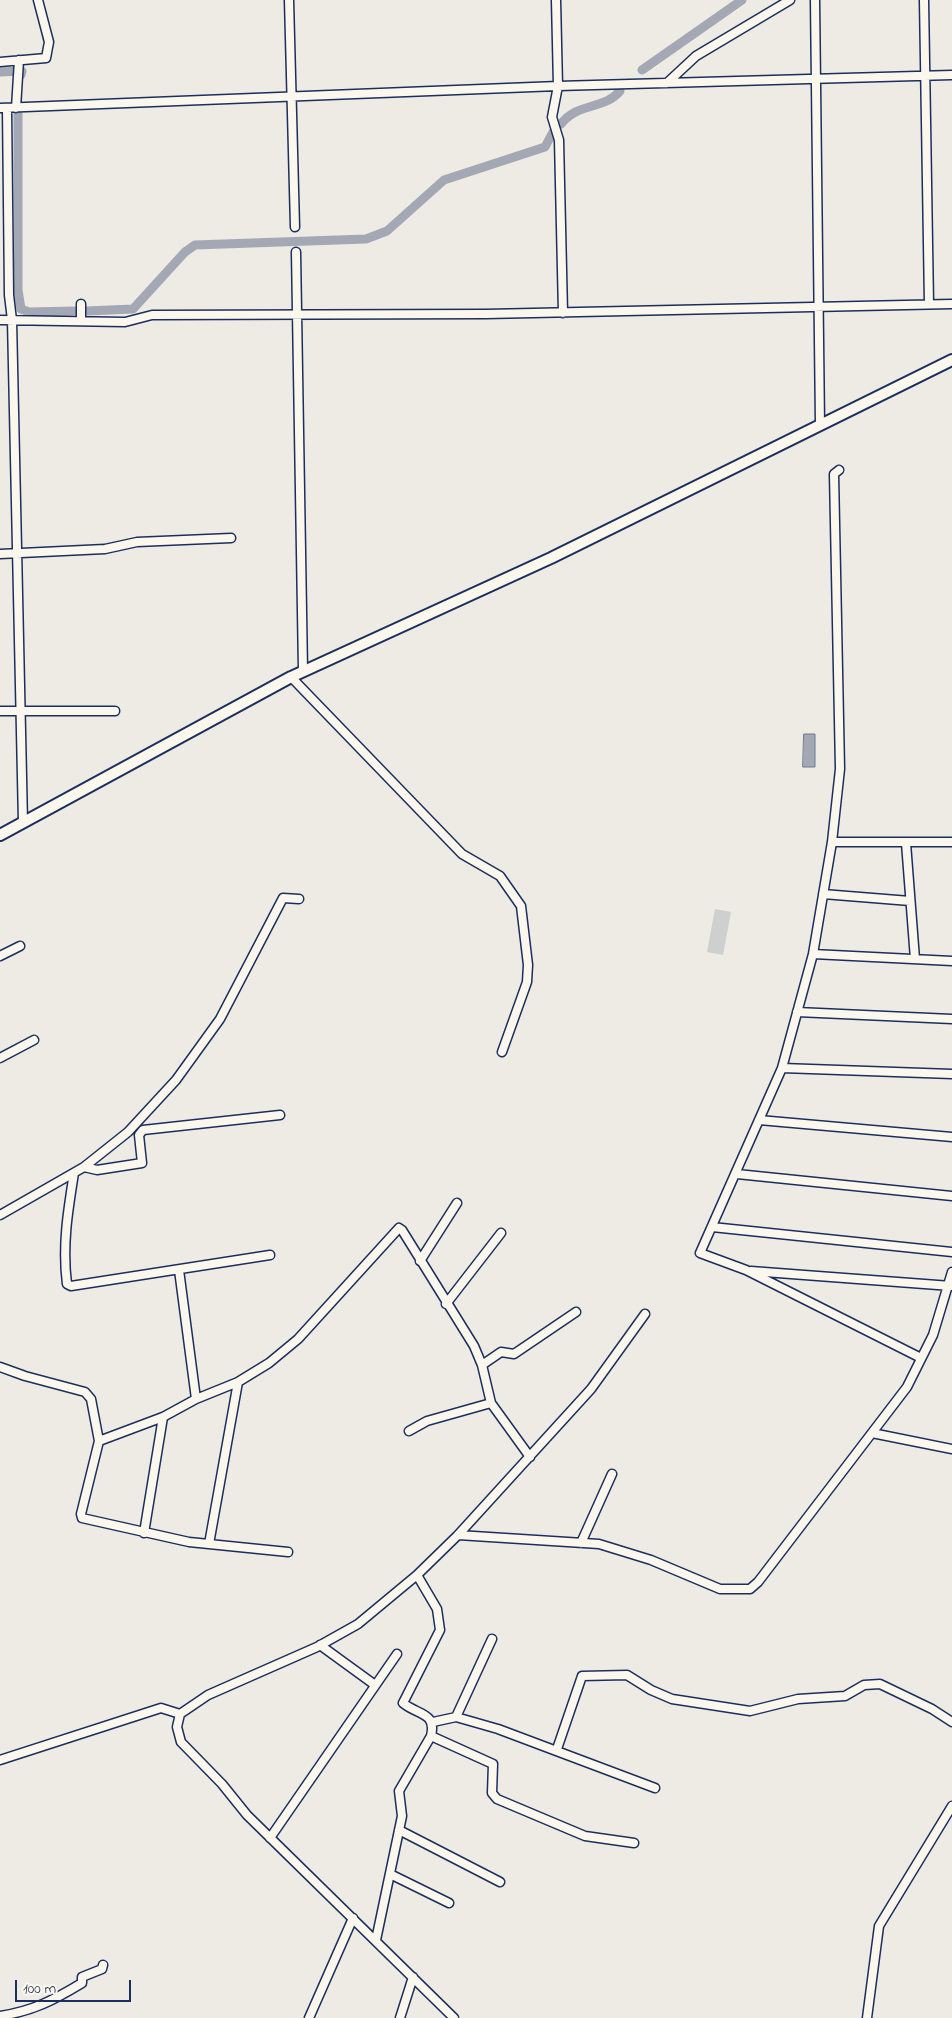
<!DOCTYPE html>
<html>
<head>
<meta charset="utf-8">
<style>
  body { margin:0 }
  #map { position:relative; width:952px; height:2018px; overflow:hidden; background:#eeebe4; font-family:"Indie Flower",sans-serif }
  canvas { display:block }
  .scale { position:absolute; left:15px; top:1980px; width:116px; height:22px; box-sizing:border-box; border:2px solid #1b2f5e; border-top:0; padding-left:6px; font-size:15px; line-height:18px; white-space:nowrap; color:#1b2f5e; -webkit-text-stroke:4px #fbf7ec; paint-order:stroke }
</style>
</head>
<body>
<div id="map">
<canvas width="952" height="2018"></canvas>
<div class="scale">100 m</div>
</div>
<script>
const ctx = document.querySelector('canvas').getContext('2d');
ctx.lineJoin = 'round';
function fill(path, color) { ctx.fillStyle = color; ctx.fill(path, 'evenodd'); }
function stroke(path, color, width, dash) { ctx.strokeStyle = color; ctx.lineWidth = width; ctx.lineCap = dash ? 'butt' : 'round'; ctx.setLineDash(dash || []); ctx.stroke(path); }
const green = new Path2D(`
  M715,909L731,912L723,955L707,952Z`);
const water = new Path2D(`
  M804,734H815V767H803Z`);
const canal = new Path2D(`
  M642,70L742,0
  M0,72L22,71L21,75
  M18,113V290L21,309L29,312L74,311
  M561,124C578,102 604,110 620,91
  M87,311L133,309L185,252L195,245L366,239L387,231L444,180L545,147L553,132`);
const minor = new Path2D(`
  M289,0L295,227
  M556,0L558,86L552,117L559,140L563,313
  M815,0L820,425
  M924,0L929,304
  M0,62L46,58L49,42L38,0
  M667,83L696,56L790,0
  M0,108L558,86L952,75
  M7,108L9,295L12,320L23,823
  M16,108L19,60
  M296,252L303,671
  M81,304V321
  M0,320L125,322L152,315L486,314L952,304
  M839,470L834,474L840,769L832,842L813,954L782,1068L700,1253L746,1270L921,1358
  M0,554L105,549L137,542L231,538
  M291,677L462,854L500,876L521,906L528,965L527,982L502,1052
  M0,711H115
  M832,842H952
  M906,843L915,959
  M823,894L910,901
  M813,954L952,961
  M0,956L20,946
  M797,1012L952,1019
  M0,1058L34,1040
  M782,1068L952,1074
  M759,1120L952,1137
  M84,1167L97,1170L142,1163L139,1135L143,1130L280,1115
  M74,1173C68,1210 62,1246 67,1284L71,1286L270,1255
  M737,1174L952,1196
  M0,1215L84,1167L128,1132L176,1080L220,1019L283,898L299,899
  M712,1227L952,1252
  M420,1261L457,1203
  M179,1270L196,1399
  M751,1271L951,1286
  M446,1304L501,1233
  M482,1365L501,1352L514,1354L576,1312
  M0,1367L25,1376L85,1392L91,1399L99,1441L81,1514L82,1518L189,1542L288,1552
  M409,1431L427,1421L491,1403
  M872,1433L952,1449
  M99,1441L163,1417L196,1399L238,1382L269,1363L298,1339L399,1228L402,1230L474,1346L482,1365L491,1403L530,1457
  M144,1533L163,1417
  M458,1535L599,1544L651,1560L720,1589H750L758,1582L907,1387L933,1335L952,1272
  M581,1543L612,1474
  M209,1544L238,1382
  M320,1645L375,1685
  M456,1717L492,1639
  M433,1722L456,1717L498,1729L655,1788
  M431,1736L493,1764L492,1793L497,1799L585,1836L634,1843
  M557,1749L582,1676L627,1675L651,1690L672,1699L750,1711L798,1699L845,1696L864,1685L880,1684L932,1709L952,1722
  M0,1760L161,1708L180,1714
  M399,1830L500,1882
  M270,1838L397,1654
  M390,1874L449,1903
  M376,1940L402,1816L399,1791L431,1736C437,1712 417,1715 403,1703L440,1630L437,1609L417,1575
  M0,2016C33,2011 54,2000 82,1983V1977L102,1969L103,1965
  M309,2018L353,1918
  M400,2018L413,1977
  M454,2018L247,1815L222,1784L181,1742L177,1727L180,1714L208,1695L317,1647L358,1624L417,1575L458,1535L591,1389L645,1314
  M867,2018L879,1926L952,1806`);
const major = new Path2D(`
  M0,835L291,677L551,558L952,360`);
fill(green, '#cecfcf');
fill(water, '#a3a8b4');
stroke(water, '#6d7892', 1);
stroke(canal, '#a3a8b4', 9);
stroke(minor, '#1b2f5e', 11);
stroke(major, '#1b2f5e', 14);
stroke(minor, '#fbf7ec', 8);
stroke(major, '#fbf7ec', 10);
</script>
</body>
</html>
